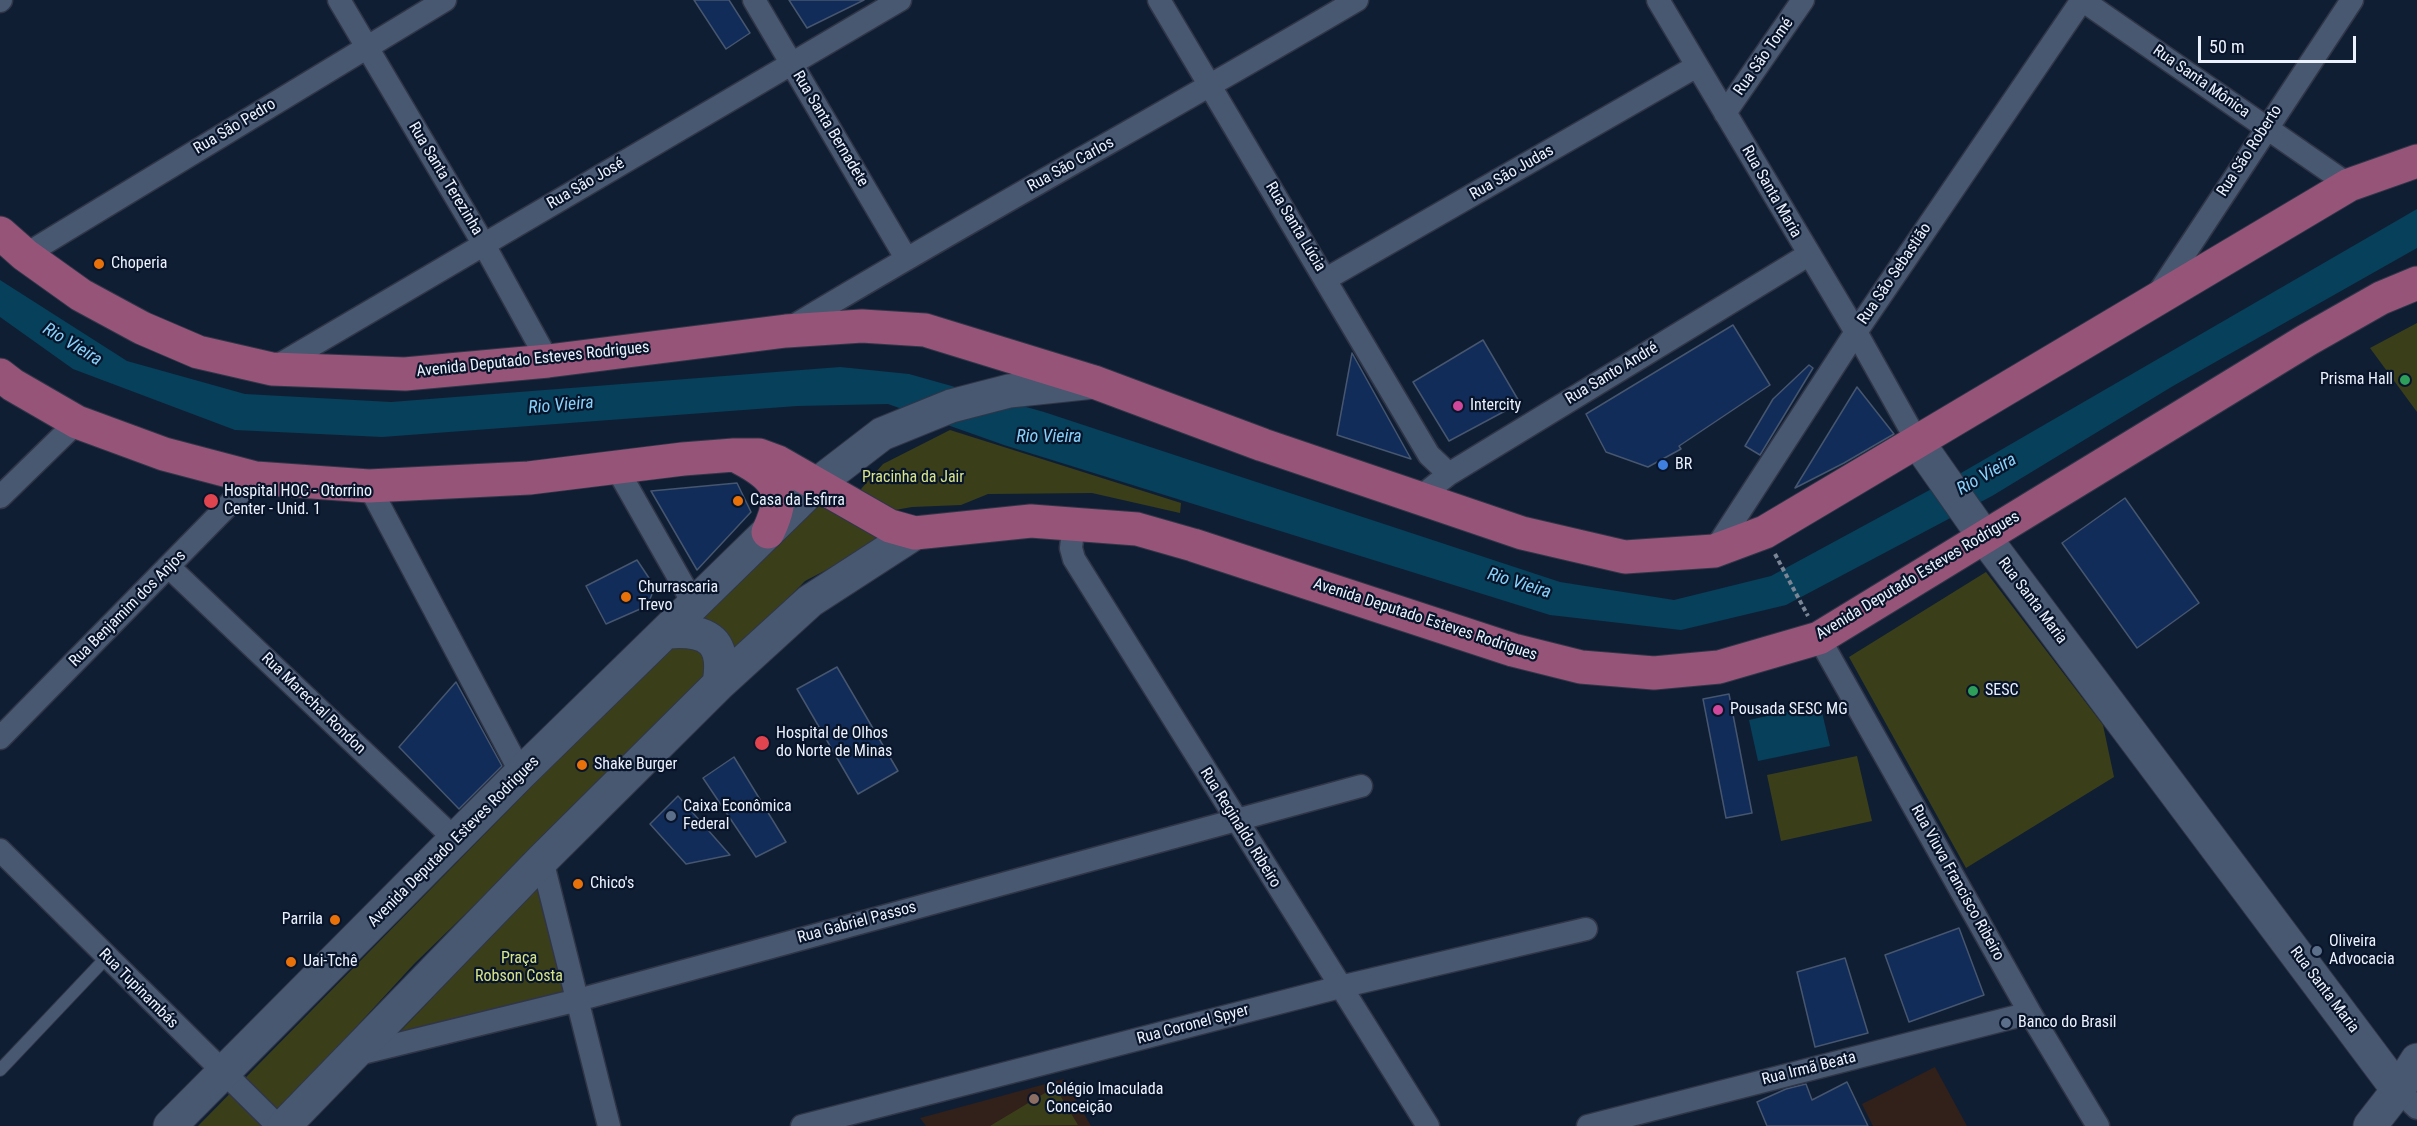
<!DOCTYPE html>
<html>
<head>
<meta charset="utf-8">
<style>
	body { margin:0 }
	#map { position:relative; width:2417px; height:1126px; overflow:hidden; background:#101e33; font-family:"Roboto Condensed",sans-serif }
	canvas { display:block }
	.scale { position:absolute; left:2198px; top:36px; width:158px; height:27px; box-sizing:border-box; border:3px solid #ebf2fe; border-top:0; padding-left:8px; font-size:18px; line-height:21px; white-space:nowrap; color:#ebf2fe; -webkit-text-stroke:4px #081429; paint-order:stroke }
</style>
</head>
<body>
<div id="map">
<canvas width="2417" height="1126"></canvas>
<div class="scale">50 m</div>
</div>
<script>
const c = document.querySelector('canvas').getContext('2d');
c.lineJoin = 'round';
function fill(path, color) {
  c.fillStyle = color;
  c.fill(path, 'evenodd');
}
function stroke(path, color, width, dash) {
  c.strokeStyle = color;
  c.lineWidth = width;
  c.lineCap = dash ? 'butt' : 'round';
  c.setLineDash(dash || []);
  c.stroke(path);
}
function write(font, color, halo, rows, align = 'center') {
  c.font = font + ' "Roboto Condensed",sans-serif';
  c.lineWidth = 4.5;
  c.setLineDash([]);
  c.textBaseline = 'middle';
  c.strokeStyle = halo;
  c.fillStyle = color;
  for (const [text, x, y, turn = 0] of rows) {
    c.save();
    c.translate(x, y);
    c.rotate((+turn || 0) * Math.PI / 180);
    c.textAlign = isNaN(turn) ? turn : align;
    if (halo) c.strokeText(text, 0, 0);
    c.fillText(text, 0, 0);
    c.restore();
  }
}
const education = new Path2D(`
	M1935,1067L1967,1126H1873L1862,1104Z
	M1064,1079L1091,1126H926L920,1118Z`);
const green = new Path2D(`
	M2417,323V412L2370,348Z
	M950,430L1181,503L1180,513L1092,493L988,494L961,505L912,507L884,512L868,502L861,489L883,464Z
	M821,499L895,534L805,581L736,651L414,964L265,1126H198L650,666Z
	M1986,572L2103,725L2114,777L1966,868L1849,657Z
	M1857,756L1872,821L1781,841L1767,775Z
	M540,885L569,1000L394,1038Z
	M1055,1087L1078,1125L990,1126Z`);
const water = new Path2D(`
	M2417,209V248L2173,386L1992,496L1786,605L1681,630L1550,615L1004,445L888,404L797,406L382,437L235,430L73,369L0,317V280L127,361L245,394L391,402L840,367L909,374L1044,412L1560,582L1674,600L1771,576L1961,473Z
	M1820,704L1830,746L1758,761L1749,720Z`);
const building = new Path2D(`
	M694,0H729L750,33L726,49Z
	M789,0H864L807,28Z
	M1733,325L1770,385L1679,446L1681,449L1648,467L1606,452L1586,414Z
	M1483,340L1520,403L1449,441L1413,382Z
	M1352,353L1411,459L1337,435Z
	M1809,365L1813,368L1760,455L1745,446L1773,399Z
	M1857,387L1894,434L1844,463L1795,488Z
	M737,483L751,512L697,570L651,491Z
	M2125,498L2199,603L2137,648L2062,543Z
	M637,560L655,587L647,606L606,624L586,586Z
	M837,667L898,771L858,794L797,689Z
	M456,682L502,766L459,809L399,747Z
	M1729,694L1752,813L1726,818L1703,699Z
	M734,757L786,842L756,857L703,778Z
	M678,796L730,855L686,864L650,824Z
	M1959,928L1984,995L1909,1022L1885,955Z
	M1845,958L1868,1033L1815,1047L1797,972Z
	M1847,1082L1868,1126H1767L1757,1102L1786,1089L1806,1084L1812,1100Z`);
const path = new Path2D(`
	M1775,554L1808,616`);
const lane = new Path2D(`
	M0,1070L107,957`);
const street = new Path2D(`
	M339,0L483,243L548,361
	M754,0L906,258
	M1159,0L1429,455L1449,474
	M1658,0L1856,332L1917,441
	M2082,0L2349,185
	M0,1L1,0
	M1725,113L1803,0
	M25,255L445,0
	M1326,279L1697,66
	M2156,297L2352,0
	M790,328C977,215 1169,111 1357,0
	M272,369L900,0
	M616,467L695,606
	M369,486L521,773
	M0,497L77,422
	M1419,498L1449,474L1808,255
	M1074,523L1071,548L1074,559L1428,1126
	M1714,551L1856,332L2082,0
	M169,567L456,840
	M1819,638L2030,1013L2098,1126
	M0,738L255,478
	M0,850L278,1126
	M542,860L609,1126
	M354,1055L578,1000L1361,786
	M2398,1090L2417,1108
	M802,1126L1340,987L1586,929
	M1588,1126L2030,1013`);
const secondary = new Path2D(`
	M1917,441L1985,538L2398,1090
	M668,632C710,629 726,642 719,684
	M170,1126L521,773L817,484L882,434L951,406L1009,391L1094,382
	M284,1126L542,860L719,684L810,601L915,533
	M2370,1126L2398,1090L2417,1060`);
const primary = new Path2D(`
	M0,233L25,255L81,295L142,328L198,352L272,369L405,374L548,361L786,331L862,326L925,330L1094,382L1263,445L1522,533L1625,557L1714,551L1765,532L2349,185L2417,161
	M0,375L13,385L77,422L164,454L255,478L369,486L529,478L683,459L734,455H759L778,462L890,526L915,533L1031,521L1137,529L1193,545L1513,650L1581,667L1654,673L1719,667L1819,638L2307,340L2381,298L2417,283
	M740,458C778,478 787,492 768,532`);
const markers = [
	[99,264,6,"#e8710a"],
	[2405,380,6,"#2e9e5b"],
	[1458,406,6,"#d1479c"],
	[1663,465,6,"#3f7fe0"],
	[211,501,8,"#e0444e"],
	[738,501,6,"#e8710a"],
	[626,597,6,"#e8710a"],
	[1973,691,6,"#2e9e5b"],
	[1718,710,6,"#d1479c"],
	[762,743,8,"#e0444e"],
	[582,765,6,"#e8710a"],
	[671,816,6,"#5c6f8a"],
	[578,884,6,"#e8710a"],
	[335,920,6,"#e8710a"],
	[2317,951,6,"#5c6f8a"],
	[291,962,6,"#e8710a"],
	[2006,1023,6,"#5c6f8a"],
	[1034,1099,6,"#8d6e63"]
];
const streetNames = [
	["Rua São Tomé",1764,57,-55],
	["Rua Santa Mônica",2201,82,35],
	["Rua São Pedro",235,127,-31],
	["Rua Santa Bernadete",830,129,59],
	["Rua São Roberto",2250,151,-57],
	["Rua São Carlos",1071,165,-29],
	["Rua São Judas",1512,173,-30],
	["Rua Santa Terezinha",445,179,59],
	["Rua São José",586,184,-30],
	["Rua Santa Maria",1771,192,60],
	["Rua Santa Lúcia",1295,227,59],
	["Rua São Sebastião",1895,274,-56],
	["Avenida Deputado Esteves Rodrigues",533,360,-6],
	["Rua Santo André",1612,374,-31],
	["Avenida Deputado Esteves Rodrigues",1918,576,-31],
	["Rua Santa Maria",2032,601,53],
	["Rua Benjamim dos Anjos",128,609,-45],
	["Avenida Deputado Esteves Rodrigues",1425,620,18],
	["Rua Marechal Rondon",313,704,44],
	["Rua Reginaldo Ribeiro",1240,828,58],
	["Avenida Deputado Esteves Rodrigues",454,842,-45],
	["Rua Viuva Francisco Ribeiro",1957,883,61],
	["Rua Gabriel Passos",857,923,-15],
	["Rua Tupinambás",138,989,45],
	["Rua Santa Maria",2324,990,53],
	["Rua Coronel Spyer",1193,1025,-15],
	["Rua Irmã Beata",1809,1069,-14]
];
const poiNames = [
	["Choperia",111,264],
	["Prisma Hall",2393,380,"right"],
	["Intercity",1470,406],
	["BR",1675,465],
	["Hospital HOC - Otorrino",224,492],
	["Center - Unid. 1",224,510],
	["Casa da Esfirra",750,501],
	["Churrascaria",638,588],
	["Trevo",638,606],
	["SESC",1985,691],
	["Pousada SESC MG",1730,710],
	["Hospital de Olhos",776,734],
	["do Norte de Minas",776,752],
	["Shake Burger",594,765],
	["Caixa Econômica",683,807],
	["Federal",683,825],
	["Chico's",590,884],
	["Parrila",323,920,"right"],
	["Oliveira",2329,942],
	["Advocacia",2329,960],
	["Uai-Tchê",303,962],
	["Banco do Brasil",2018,1023],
	["Colégio Imaculada",1046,1090],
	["Conceição",1046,1108]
];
const parkNames = [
	["Pracinha da Jair",913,478],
	["Praça",519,959],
	["Robson Costa",519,977]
];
const waterNames = [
	["Rio Vieira",72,345,31],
	["Rio Vieira",561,406,-5],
	["Rio Vieira",1049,437],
	["Rio Vieira",1987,475,-30],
	["Rio Vieira",1519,584,17]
];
fill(education, '#32201a');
fill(green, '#3a3f1a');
fill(water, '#07405a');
fill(building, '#112c59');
stroke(building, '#46566f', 1.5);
stroke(lane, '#303648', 14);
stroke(street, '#303648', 25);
stroke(secondary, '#303648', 35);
stroke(primary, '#303648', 35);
stroke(path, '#7a8595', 4, [4.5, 3]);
stroke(lane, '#485871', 12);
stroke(street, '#485871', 22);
stroke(secondary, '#485871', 33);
stroke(primary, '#975479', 33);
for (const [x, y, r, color] of markers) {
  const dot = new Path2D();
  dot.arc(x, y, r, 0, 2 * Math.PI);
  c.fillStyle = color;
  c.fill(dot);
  stroke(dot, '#081429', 2);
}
write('16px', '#ebf2fe', '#081429', streetNames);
write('16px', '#ebf2fe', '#081429', poiNames, 'left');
write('16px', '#d7e488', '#081429', parkNames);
write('italic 18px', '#87d1fa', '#081429', waterNames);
</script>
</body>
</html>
